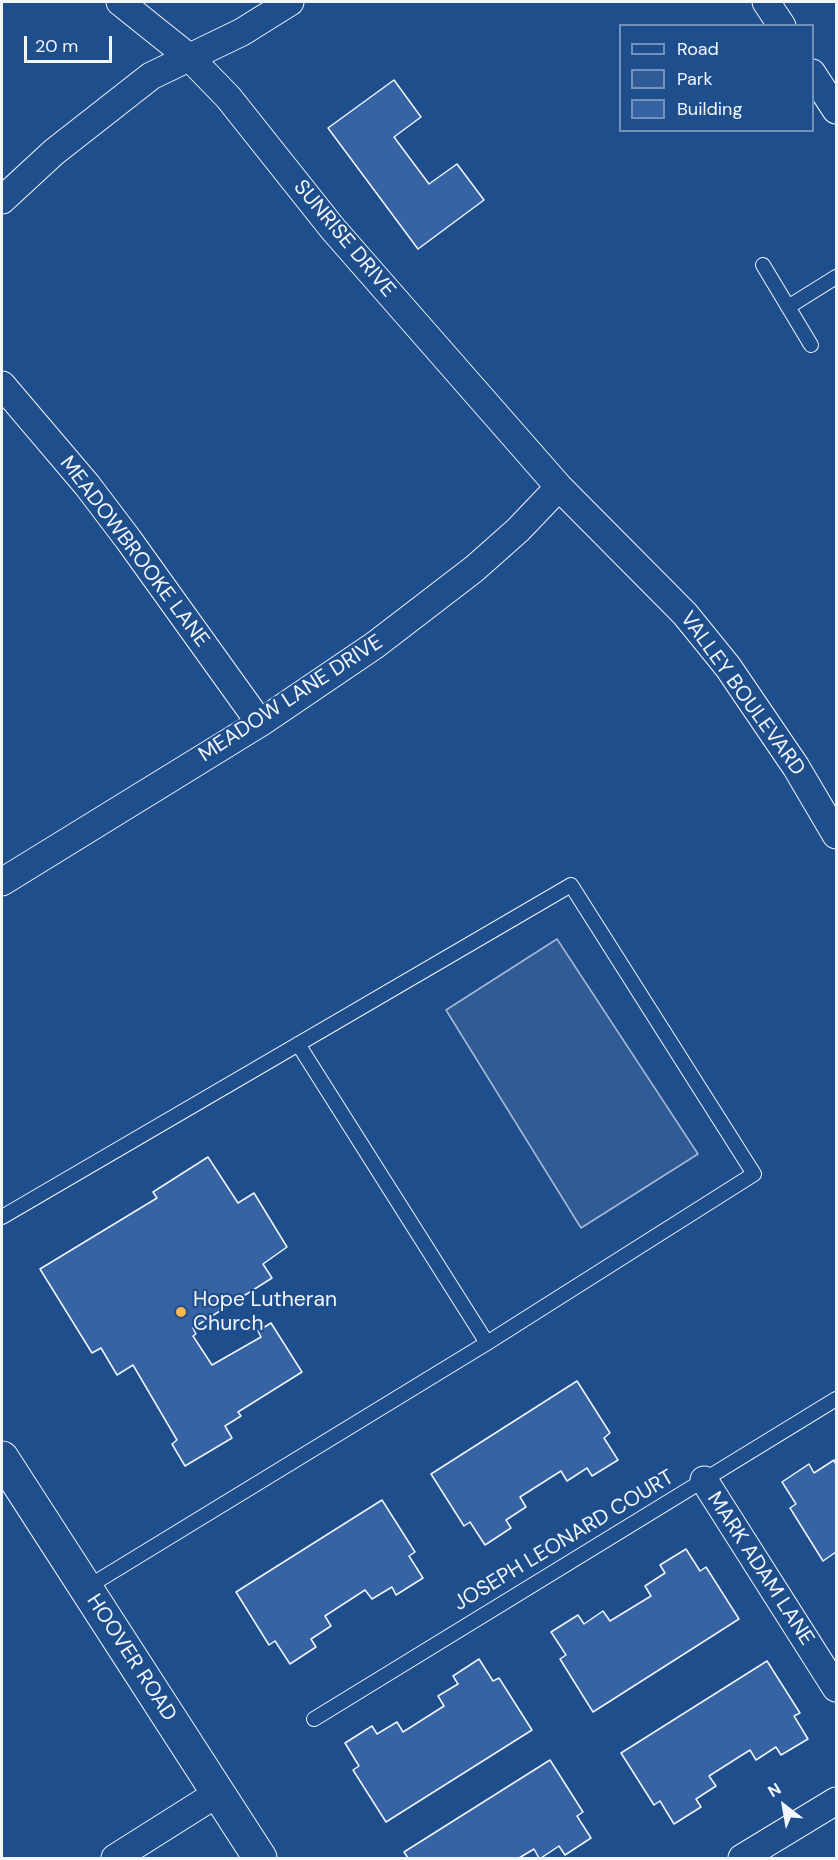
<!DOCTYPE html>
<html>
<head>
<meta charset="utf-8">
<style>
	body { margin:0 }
	#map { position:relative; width:838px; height:1860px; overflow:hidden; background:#1f4e8c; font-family:"DM Sans",sans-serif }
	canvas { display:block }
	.frame { position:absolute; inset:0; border:3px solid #f2f6ff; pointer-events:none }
	.legend { position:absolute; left:619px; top:24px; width:195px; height:108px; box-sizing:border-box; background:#1f4e8c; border:2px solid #7391ba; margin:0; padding:8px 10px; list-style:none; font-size:18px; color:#f2f6ff }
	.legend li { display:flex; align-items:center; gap:12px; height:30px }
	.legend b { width:30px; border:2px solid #7391ba }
	.north { position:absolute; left:754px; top:1776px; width:60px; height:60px; -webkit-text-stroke:4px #1f4e8c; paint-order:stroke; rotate:329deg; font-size:16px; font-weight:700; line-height:24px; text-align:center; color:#f2f6ff }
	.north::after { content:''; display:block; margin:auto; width:21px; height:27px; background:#f2f6ff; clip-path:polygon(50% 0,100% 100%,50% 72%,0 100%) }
	.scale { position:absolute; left:24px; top:36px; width:88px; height:27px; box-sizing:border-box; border:3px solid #f2f6ff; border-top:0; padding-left:8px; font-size:18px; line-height:21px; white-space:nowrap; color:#f2f6ff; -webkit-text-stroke:4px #1f4e8c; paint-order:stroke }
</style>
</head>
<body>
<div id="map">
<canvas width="838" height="1860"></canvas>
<div class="frame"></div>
<ul class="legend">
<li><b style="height:8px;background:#1f4e8c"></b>Road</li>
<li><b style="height:16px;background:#305b95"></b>Park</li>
<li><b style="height:16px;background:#3563a3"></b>Building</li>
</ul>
<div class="north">N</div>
<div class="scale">20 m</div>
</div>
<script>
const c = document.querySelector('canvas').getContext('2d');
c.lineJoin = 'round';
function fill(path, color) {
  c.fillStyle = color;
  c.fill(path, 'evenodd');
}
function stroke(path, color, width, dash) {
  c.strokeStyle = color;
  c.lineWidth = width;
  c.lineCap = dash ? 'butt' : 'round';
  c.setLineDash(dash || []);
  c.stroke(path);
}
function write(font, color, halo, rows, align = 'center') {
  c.font = font + ' "DM Sans",sans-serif';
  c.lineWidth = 4.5;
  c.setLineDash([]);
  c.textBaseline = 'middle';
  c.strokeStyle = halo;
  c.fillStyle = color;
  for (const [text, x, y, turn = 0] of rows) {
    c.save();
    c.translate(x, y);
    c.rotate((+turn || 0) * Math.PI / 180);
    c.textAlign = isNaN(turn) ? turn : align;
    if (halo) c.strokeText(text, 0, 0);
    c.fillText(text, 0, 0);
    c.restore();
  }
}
const green = new Path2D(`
	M557,939L698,1154L581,1228L446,1010Z`);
const building = new Path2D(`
	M394,80L421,117L394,137L429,184L457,164L484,200L418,249L328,128Z
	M208,1157L238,1203L254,1193L287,1247L263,1264L272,1278L193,1328L196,1334L193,1336L212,1365L261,1337L258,1331L271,1323L302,1372L238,1412L241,1416L225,1426L232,1438L185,1466L172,1444L177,1440L133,1365L117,1375L101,1348L92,1353L40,1269L157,1198L153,1192Z
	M577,1381L610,1433L604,1438L618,1460L592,1476L587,1468L567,1481L561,1471L520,1497L526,1507L506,1520L511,1528L485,1545L470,1522L464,1526L431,1474Z
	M834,1460L836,1465V1552L823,1561L790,1508L796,1504L782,1482L809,1464L814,1473Z
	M382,1500L415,1552L409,1556L423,1578L396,1595L392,1587L372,1599L365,1590L325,1616L331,1626L311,1639L316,1647L290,1664L275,1641L269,1645L236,1592Z
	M686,1549L700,1571L706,1567L739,1619L593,1712L560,1659L566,1655L551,1632L578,1615L584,1624L603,1611L610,1621L651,1596L645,1586L665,1573L660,1565Z
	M479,1659L493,1681L499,1678L532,1730L386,1822L353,1770L359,1766L345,1743L372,1726L377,1734L397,1722L403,1732L444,1706L438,1696L458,1684L453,1676Z
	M767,1661L800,1713L794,1716L808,1739L781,1755L776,1747L756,1760L750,1750L709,1776L716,1786L696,1799L701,1807L674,1824L660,1801L654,1805L621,1753Z
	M550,1760L583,1812L577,1816L591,1838L565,1855L559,1846L541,1858H539L534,1849L519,1858H408L404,1852Z`);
const service = new Path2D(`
	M763,265L811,345
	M788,307L836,277
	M298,1044L487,1343
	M2,1217L571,885L754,1174L487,1343L86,1588
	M314,1719L836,1399`);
const minor = new Path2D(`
	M120,2L190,58L228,97L333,229L559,487L685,614L728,667L796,767L836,835
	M766,2L782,26
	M812,73L836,110
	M2,200L54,152L151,76L242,32L290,2
	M2,385L87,485L128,539L260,723
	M2,882L260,723L375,645L474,569L518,530L559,487
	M704,1480L836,1688
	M115,1858L218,1793
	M742,1858L836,1801`);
const secondary = new Path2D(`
	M2,1458L260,1858`);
const markers = [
	[181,1312,6,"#ffb74d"]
];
const streetNames = [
	["SUNRISE DRIVE",344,239,50],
	["MEADOWBROOKE LANE",134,552,53],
	["VALLEY BOULEVARD",742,694,54],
	["MEADOW LANE DRIVE",291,699,-33],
	["JOSEPH LEONARD COURT",564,1541,-31],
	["MARK ADAM LANE",760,1569,57],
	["HOOVER ROAD",131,1658,57]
];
const poiNames = [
	["Hope Lutheran",193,1300],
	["Church",193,1324]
];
fill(green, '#305b95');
stroke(green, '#a8bbd7', 1.5);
fill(building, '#3563a3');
stroke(building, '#f2f6ff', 1.5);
stroke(service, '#f2f6ff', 16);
stroke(minor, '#f2f6ff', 29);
stroke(secondary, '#f2f6ff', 35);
stroke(service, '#1f4e8c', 14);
stroke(minor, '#1f4e8c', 27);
stroke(secondary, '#1f4e8c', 33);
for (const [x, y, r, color] of markers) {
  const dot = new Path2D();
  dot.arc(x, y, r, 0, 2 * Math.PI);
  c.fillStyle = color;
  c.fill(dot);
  stroke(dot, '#1f4e8c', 2);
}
write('21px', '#f2f6ff', '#1f4e8c', streetNames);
write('21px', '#f2f6ff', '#1f4e8c', poiNames, 'left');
</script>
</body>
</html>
